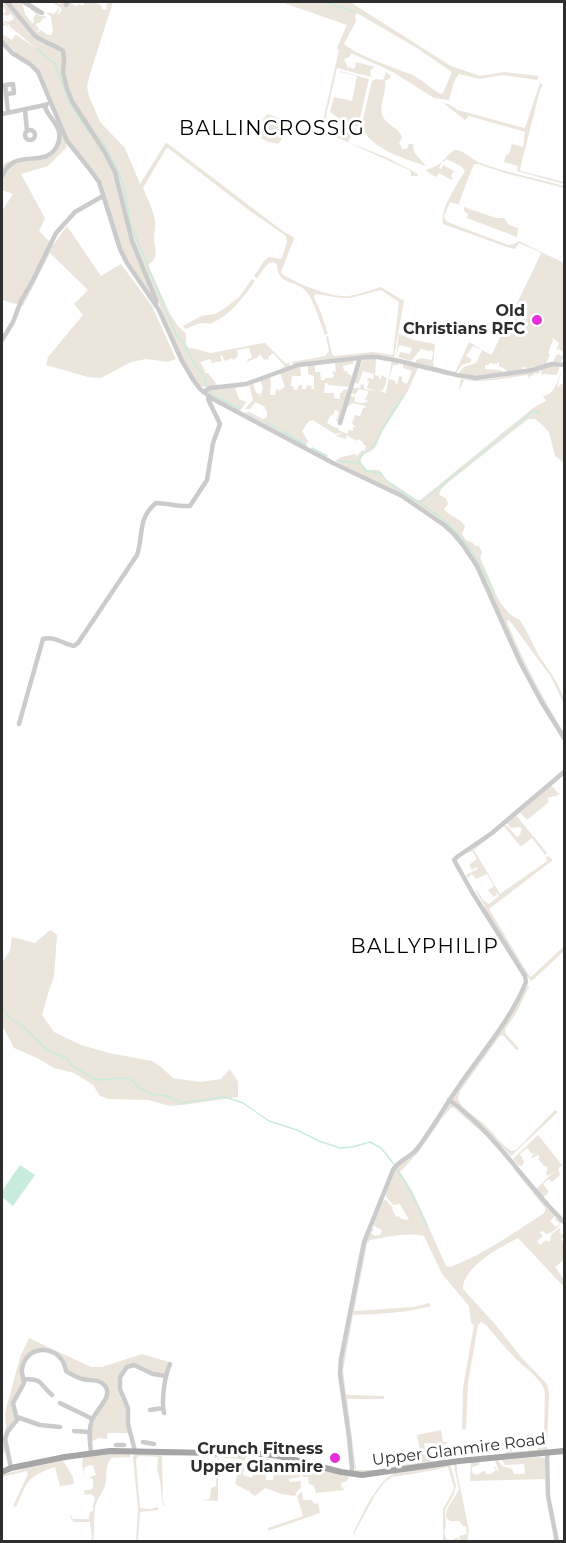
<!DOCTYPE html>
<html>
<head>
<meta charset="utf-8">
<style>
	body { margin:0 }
	#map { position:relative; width:566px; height:1543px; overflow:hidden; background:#fff; font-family:Montserrat,sans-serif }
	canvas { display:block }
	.frame { position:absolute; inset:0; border:3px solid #2e2e2e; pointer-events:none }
</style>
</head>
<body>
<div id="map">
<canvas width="566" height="1543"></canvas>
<div class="frame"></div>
</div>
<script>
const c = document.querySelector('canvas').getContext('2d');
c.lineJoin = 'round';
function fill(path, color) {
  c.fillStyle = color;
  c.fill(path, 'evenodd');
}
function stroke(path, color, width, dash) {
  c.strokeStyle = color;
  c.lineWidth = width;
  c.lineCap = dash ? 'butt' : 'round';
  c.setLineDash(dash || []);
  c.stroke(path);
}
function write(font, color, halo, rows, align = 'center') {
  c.font = font + ' Montserrat,sans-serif';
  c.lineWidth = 6;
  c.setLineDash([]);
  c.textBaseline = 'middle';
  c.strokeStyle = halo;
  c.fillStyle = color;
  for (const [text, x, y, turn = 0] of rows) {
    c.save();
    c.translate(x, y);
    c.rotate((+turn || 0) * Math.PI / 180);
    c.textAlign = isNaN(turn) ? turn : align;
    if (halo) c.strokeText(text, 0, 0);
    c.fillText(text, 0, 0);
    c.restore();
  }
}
const green = new Path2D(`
	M2,2H4L29,33L43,44L57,49L62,54L65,88L114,173L130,241L154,300L125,257L99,182L70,144L41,76L2,40V34L12,40L16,34L5,25L4,26H2V21L18,36L37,49L9,26L10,24L8,25L2,20L8,22L14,19L11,14L6,16L5,14L2,16V14L6,12L3,6L4,3H2Z
	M9,2H22L25,14L32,23L34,22L33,18L36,14L31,10V8L38,13L40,16H46L45,18L42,19L40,23H37L36,25L39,29L37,32H38L41,30L48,35H51L53,31L51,17L46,12L54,14L59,8L60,9L57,13L59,14L62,9L52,2L60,4L64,2H71L70,3L76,6L78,4L83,6L85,2H96V3L102,6L101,8L104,10L107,9L106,5L109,2H113L90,74L87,87L89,96L100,122L125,148L140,184L165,144L167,143L284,232L293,237L294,239L281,272L283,275C299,284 331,298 349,296C360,294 371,290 381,287L402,300H404L394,357L376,355L293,365L292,362L325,356L329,351L326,337L328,336L332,354L335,356L372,352L393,355L399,302L381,290L350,298H342L315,294L314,297L321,313L328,334L325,335C321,324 313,299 306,291C295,279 277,286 277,264L273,262L269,263L266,266L257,278L254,276L264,261L269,257L279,259L282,258L287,242L286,236L250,211L168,148L166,149L143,188C147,198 153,209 155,220C156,226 154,233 154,239C155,252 160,256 148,265L170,314L178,326L186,334V344L189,348C197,348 203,352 211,353L263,343H265L285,363L287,364L290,362L289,367L281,368L285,366L273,353L268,357L269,359L267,360L266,359L264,360L260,354L258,356V357L247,362L248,359L252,358L249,348L237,350L238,356L233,360L232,358L225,361L222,355L220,356L222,361L212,363L210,359L200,362L206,373H208L218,386L200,387L185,364L138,255L119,180L74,100L65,77V53L35,34Z
	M281,2H350L451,66L480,76L504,72L539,76L537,80L503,75L480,79L459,74C453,80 452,91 449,100L434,98L391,71L351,53L350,57L344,59L348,68L351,67L352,69L355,68L356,62L375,67L370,70L371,77L337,68L326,116V128L345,134L347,132L344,130L345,126L357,129L355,134H352L348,142L388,158L418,174L417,176H411V172L409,170L321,130L339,50L337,48L347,25ZM357,13L415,47L452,72L443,93L440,94L415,76L373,60L354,51L344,44L356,21L355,16Z
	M340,71L369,79L358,127L345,123L330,112L334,97L352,101L357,76L340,72Z
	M386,72L391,76L389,79L385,81C387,95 376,107 385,120C390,127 399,128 402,137L399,144L401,146L402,149H407L409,144H413L414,152L426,166C403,158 373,150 361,127L372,81L376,79L383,80Z
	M540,83L543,85L540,90L520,169L521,171L564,182V184L517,171L518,166L504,162L506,155L509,154L512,144L523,147L525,132L469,116L465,120L443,103L448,104L458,110L524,128L526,125Z
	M267,114L276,117L291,126L279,143C271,145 259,138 254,132Z
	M62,134L67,147L48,166L21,174L45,218L39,231L53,245L67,226L101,276L121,264L152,306L176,359L168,362L146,359L131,362L101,378L88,377L46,365L48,357L83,315L74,304L88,290L50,253L23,306L2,300V211L13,194L2,190V167L6,162C31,161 54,163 62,134Z
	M454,150C463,149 470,158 478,162C506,173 536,178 564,186V188L505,173L478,164H474L467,181L459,203L460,205L450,202L444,216L446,221L450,223L508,245L514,244L519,241L564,263V355L561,362H553L556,355L557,356L558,354L562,356L564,354L559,349L556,350L559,343L553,338L552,339L553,340L548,353L550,354L546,364C534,368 534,369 523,367L520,370L508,372L505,369L499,366V363L497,362V364L489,363V365H485V369L500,370L504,372L478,377L460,374L459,372L464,367L476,363L482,350L473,346L466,356L471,359V362L462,365L456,373L416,363V360L422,358L432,360L433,351L429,350V351L422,349V348L411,361L398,357L400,352L410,354L412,348L399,345L396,357L399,334L414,340L435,344L433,366L455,373L469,342L489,354H492L541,254L540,252L519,243L515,249L510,248L443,224C440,208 457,185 465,171L461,166L446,159L444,162L442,161L439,168L441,169L443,165L452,170L456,173L453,172L451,176L453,178L451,180L439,173L436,177L426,171L427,169C439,168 445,157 454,150Z
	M464,207L496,218H504L509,225L518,228L517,237L467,218L468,214L464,211Z
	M252,279L255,281C242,299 231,315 210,324C202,321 194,325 186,329L184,328L183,326L201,316L215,314L225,308L239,297Z
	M363,359H376L375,375L379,376V379H381V375L387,378L385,386L382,391L379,390V391L386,393L392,360L399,362L398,365H393L389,379L396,381L395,383L397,384L399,376L402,377V382L407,384L412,371L403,368V365L405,363C426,369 458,381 479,380C506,379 532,366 559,365V369L557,375L544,374L542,376L541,370L539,371L540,373L536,374L534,372V375L530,376V379L527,375C505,378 485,383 464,380L460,389L459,388L461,379L419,368L417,370L409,389L382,432L376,446L373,450L364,454L361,459V463L367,470H379L387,481L395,485L417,500H420L424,497L533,408L546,401L543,396C556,394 557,380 562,370L557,386L559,387L560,384L564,385V462H563L555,456L549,432L539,422L535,419H528L450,481L442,488L439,494L441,496C445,497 447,499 448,504L444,509C450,517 459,517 465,526L462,534L466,540L473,543L475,546H479L482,552L480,558C491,578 497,611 520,620C527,631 532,643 538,654C546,667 564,688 564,704L551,677L510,621L508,620L507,622C523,661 542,697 564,733V735L548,710L521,661L503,621L460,539L413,501L337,462L336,460L342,457L355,454L357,456L362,450L365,451V449L366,446L363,444V442L358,439L357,441L346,435V439L335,436L340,434L341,433L335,434L316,422L314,420L309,421L302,431L308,441L305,446L244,413L249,412L263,419L267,417V411L265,409V407L255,402L250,409H245L253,400L249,385L235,388L239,399L246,402L240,411L213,397L208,393V390L253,383L256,393L260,394V397L263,388L260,380L270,376L271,383L270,395H275L276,389L280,390L285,387L280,373L300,366L301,376H292L291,386H294L293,389L297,390L299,385H302V389H306L307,385L312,386L311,389H314V376L308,374V364L315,365V372H320L321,380H325V378H332L334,376L332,371L336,372L335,363L353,360L354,363L343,366L344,371H347V373L352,376L350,380H352L357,360L350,387L328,385L327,383H325L324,393H334V398L340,399V393H342L343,390L347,389L348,392L339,421H336L339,412L335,410L333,415L330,416L327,423L336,428L339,427L338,430L347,434L349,430L353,431V427L356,428L352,423L355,415L360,416L363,408H365L366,406L352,403L350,405L346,406L350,396L355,397V402L363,403L369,401L365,400L369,391L359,389L355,395L351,392L352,388H360L361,384L364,385V389L377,391L367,388L369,381L367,380L368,378L373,379L374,374L363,371L359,382L357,384L354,382Z
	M551,785L558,793H560L555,797L554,796L547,798L549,802L527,820L519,812Z
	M516,815L547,853L545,855L532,838L522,846H520L504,826L474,850L500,894L547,861L546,858L548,856L553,860L489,909L530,977L532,976L564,946V951L534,979L531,981L528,977L484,908L485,907L476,891L477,890L483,900L489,904L499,896L497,892L496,893L497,895L494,897L488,890L494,886L487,874L476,879L472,874L468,878L466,875L478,869L476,867L472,870L469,865L477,859L472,851L468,853V852L504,825H506L517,837L521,834L520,832L522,830L520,827L511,828L506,822Z
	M50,930L57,935L54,977L50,987L42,1015L54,1032L81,1045L109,1053L152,1061L161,1067L173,1078L200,1082L221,1079L230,1069L238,1082V1097L182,1105L170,1106L148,1100L109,1099L100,1096L93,1085L74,1073L54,1068L37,1058L14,1048L2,1025V962L10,951L12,937L35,943Z
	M528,985L529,987L515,1015L505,1029V1033L518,1047L519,1049L516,1050L503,1035L500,1036L460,1091L458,1099C462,1110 477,1117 486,1126C494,1134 501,1144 511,1151L516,1150L555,1110L558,1112L511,1156L482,1126L453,1101V1098Z
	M449,1103L476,1124L513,1164L512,1165L485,1135L454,1108H451L443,1117L417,1154L400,1172L413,1192L446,1266L450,1267C483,1255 513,1233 543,1214L545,1211V1208L513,1168L515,1166L555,1216L550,1221L556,1227L560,1224L555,1219L556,1218L562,1221C559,1227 552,1234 546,1234L543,1231L540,1232L543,1236L537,1241L540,1245L546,1240L548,1242L550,1241L551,1235L559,1228L561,1230L559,1232L564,1236L561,1239L563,1242H564V1260L555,1267L563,1278L564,1277V1287L518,1238C501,1246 462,1268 463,1289L495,1324L521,1357L547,1384L549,1393L547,1448L549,1450L564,1448V1450L506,1454L505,1440L513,1443L512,1452L537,1450C547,1437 544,1408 545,1392C542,1379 525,1368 516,1359C505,1348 496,1336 486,1325L481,1322L478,1325L468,1383L466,1429L462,1430L463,1388L474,1325L471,1323L469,1306L442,1274L424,1236C408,1232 386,1237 370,1240L367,1244L354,1311L414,1307L429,1303L431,1306C405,1313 380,1314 353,1315L343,1370L346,1394L348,1395L384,1396V1399H347L356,1470H385L389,1467L422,1462L417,1435L441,1430L443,1442H448L444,1445L445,1451L449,1453H454L457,1457L456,1459L439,1462L435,1454L437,1450L435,1443H424L426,1454H433V1463C413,1467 371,1476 355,1471L341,1371L364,1248L368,1235L370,1234H368L371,1228L374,1229L371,1233L375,1236L380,1235L382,1230L372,1225L383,1201L386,1200L393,1208L392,1209L396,1217L399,1216L401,1219L409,1220L400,1204L393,1205L387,1198L385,1194L396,1167L399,1164L413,1157Z
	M538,1135L562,1165L558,1169L560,1175L552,1182L549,1179L543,1184L549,1192L545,1196L543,1197L536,1189L556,1170L548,1176L546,1173L548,1167L544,1166L538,1159L540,1157L538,1155L532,1158L531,1157L535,1153L532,1154L527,1148L520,1154L524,1162L522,1166L518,1165L513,1159Z
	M29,1338L91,1367H102L142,1354L169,1362L164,1374L149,1371L132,1364L118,1378L119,1390L127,1407L128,1433H108L107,1439L97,1438L96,1440L91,1441C91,1421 97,1413 108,1397L104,1384L81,1379L66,1371L64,1363L52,1351L33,1352L23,1366L24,1379L13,1402L16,1417L5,1434L6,1453L2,1452V1441L6,1427L5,1413L20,1357Z
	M113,1453L130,1454V1457L111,1458C105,1466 107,1472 106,1481C105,1491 96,1498 95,1508C93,1519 95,1531 93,1541H90L92,1538L90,1522H74L71,1519L70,1514L73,1519H89L90,1512L93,1511V1505L95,1499L94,1496L90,1494L85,1495L84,1490H90L93,1488V1479L90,1478V1477L96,1475L93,1466L90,1465L84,1468L85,1476L82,1465L83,1456Z
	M134,1454L182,1456H162L163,1499L164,1505L163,1506L160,1480L157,1469L158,1457L140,1456L137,1457L136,1461L140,1508L150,1509L158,1507V1510L140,1512L138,1541H136L138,1510L133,1457Z
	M212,1455L246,1456L243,1467L249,1469L244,1468L243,1475L252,1478L255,1467L265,1470L266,1456L267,1459H270L267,1466L266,1480H273L275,1465L273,1460L275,1461L277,1459L300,1464V1477L289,1479V1482L301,1481V1488L298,1490L295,1496L281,1494L265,1488L255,1496L250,1493L249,1490L248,1491L235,1484L241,1459L218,1457V1501L201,1500L210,1499L211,1488L216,1486L217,1458L212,1457Z
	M538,1457L545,1458L546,1494L545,1479L470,1481L471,1461H480L479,1465L472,1467V1472L474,1474L478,1475L483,1471H485L486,1474H491L496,1470L494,1468L495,1466L497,1471H499L495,1461L498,1460L502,1466L512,1469L514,1474H523L525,1473L524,1464L505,1465L502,1460Z
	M62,1461L64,1462L73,1477L74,1484L60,1486L55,1467C26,1477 28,1481 16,1507L13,1506L28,1474L27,1471L2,1477V1475L27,1468Z
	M455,1463L457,1466V1472L469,1531L467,1541H460L459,1536L467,1534L466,1526H463L459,1521H450L446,1517C446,1505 455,1499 459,1489L454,1466Z
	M449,1464L451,1467L456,1486L454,1494L445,1510L446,1525L444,1532L446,1538L450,1541L458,1537L459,1541H443V1509L453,1491L454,1487L448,1467L413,1474L391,1477L384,1483L375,1495L354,1534L356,1541L353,1533C362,1516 377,1479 396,1473Z
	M303,1465L349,1477L347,1481L341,1483L342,1488L345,1490L316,1493L314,1486L309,1484L308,1477H303L301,1475Z
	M301,1492L302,1493L303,1500H312L314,1504L318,1503L320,1513L268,1531V1528L303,1516L297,1496Z`);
const water = new Path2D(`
	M20,1165L35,1175L13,1206L2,1197V1191Z`);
const stream = new Path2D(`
	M326,2L354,12
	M37,49L55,64L70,103L88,131L91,134
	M97,136L102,140L118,171L124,187L130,223L134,233L170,320L176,334L183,342L195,365L204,376L207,387
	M210,391L217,397L240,409
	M264,421L278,429
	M282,431L306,445
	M312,448L327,456
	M338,461C343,462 358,462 361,464C363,466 364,469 366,471L381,473C387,485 393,482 399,490C418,502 438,513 453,529C472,547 483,569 494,592
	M358,462L362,455L375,444L381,431L404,395
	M421,502L532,412L535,411L540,414
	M2,1008L10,1018L26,1029L46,1049L68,1059L71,1065L96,1080L123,1078L134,1081L138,1087L151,1094L167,1096L182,1103L225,1097L243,1103L269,1121L297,1130L319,1141L340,1148L352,1147L370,1142L381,1148L394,1164
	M396,1168L406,1183L427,1225`);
const minor = new Path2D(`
	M7,2L34,35C43,43 54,44 63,51L64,59L63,73L67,88L72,101L104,151L115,172L132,241L156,300V305
	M24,2L42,13
	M66,5L68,2
	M2,42L12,53L30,64L38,72L67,141L88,167L99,182L120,249L127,263L159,310L182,361L194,381L200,389L213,399L333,463L402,496L444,525L453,533L463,545L477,566L520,662L541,701L564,738
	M13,84L14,93L6,94L5,85Z
	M6,94L8,112
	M25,110L27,131
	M2,114L45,105
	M25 135a5 5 0 1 1 10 0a5 5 0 1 1-10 0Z
	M2,176C5,170 8,165 14,162C29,155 47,164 57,146C59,142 60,137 59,132C57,123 48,116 45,107L47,104
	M2,340L13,322L21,301L33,280L56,233L75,212L103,196
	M203,392L210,388L246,384L298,365L367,357H377L395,360L457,375L476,378L533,370L552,364L564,365
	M340,423L360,358
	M19,724L43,639C55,636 63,644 74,646L78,643L137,555C144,534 137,519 156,503C167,503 178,507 190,506L207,480L213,443L220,424L208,399L209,397
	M449,1100C496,1133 524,1183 564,1222
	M24,1379C44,1379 39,1384 52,1395
	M60,1403C71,1409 82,1413 92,1419
	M150,1410L163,1408
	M164,1413C161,1400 165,1375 170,1364
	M17,1417L40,1425L60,1427
	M74,1431L89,1432
	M143,1442L154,1444
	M116,1445H124
	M135,1451L128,1424V1408L120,1389V1377L127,1367L134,1365L153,1374L165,1376
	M547,1453L548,1496L557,1542
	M11,1468L5,1439L8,1431L17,1420L13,1403L24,1383C24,1378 21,1374 22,1369C26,1343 62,1344 66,1371C71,1374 77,1378 83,1379C89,1381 96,1379 102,1383C117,1394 96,1409 92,1420C88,1430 90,1442 91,1453
	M351,1474L352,1468L349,1437L340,1374L341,1359L364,1242L393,1170C399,1160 410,1158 417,1149C433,1128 446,1104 461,1083C484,1050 511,1019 526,982L525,976L472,892L454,860L457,857L492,833L564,772`);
const major = new Path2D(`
	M2,1472L11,1468L65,1457L110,1451L264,1454L279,1456L341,1472L362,1475L459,1461L564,1451`);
const markers = [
	[537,320,6,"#e530d9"],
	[335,1458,6,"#e530d9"]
];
const poiNames = [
	["Old",525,311],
	["Christians RFC",525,329],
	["Crunch Fitness",323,1449],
	["Upper Glanmire",323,1467]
];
const streetNames = [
	["Upper Glanmire Road",459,1450,-7]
];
const quarterNames = [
	["BALLINCROSSIG",272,129],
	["BALLYPHILIP",425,947]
];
fill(green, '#ece5dc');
fill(water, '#c8ecdb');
stroke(stream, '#c8ecdb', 1.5);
stroke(minor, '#cbcbcb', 4.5);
stroke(major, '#a6a6a6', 6);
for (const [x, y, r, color] of markers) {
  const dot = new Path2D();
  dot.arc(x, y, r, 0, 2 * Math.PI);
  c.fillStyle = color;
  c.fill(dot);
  stroke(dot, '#fff', 2);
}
write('bold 16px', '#2e2e2e', '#fff', poiNames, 'right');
write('16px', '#2e2e2e', '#fff', streetNames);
c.letterSpacing = '1.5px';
write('20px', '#000', '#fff', quarterNames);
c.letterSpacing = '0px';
</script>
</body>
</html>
